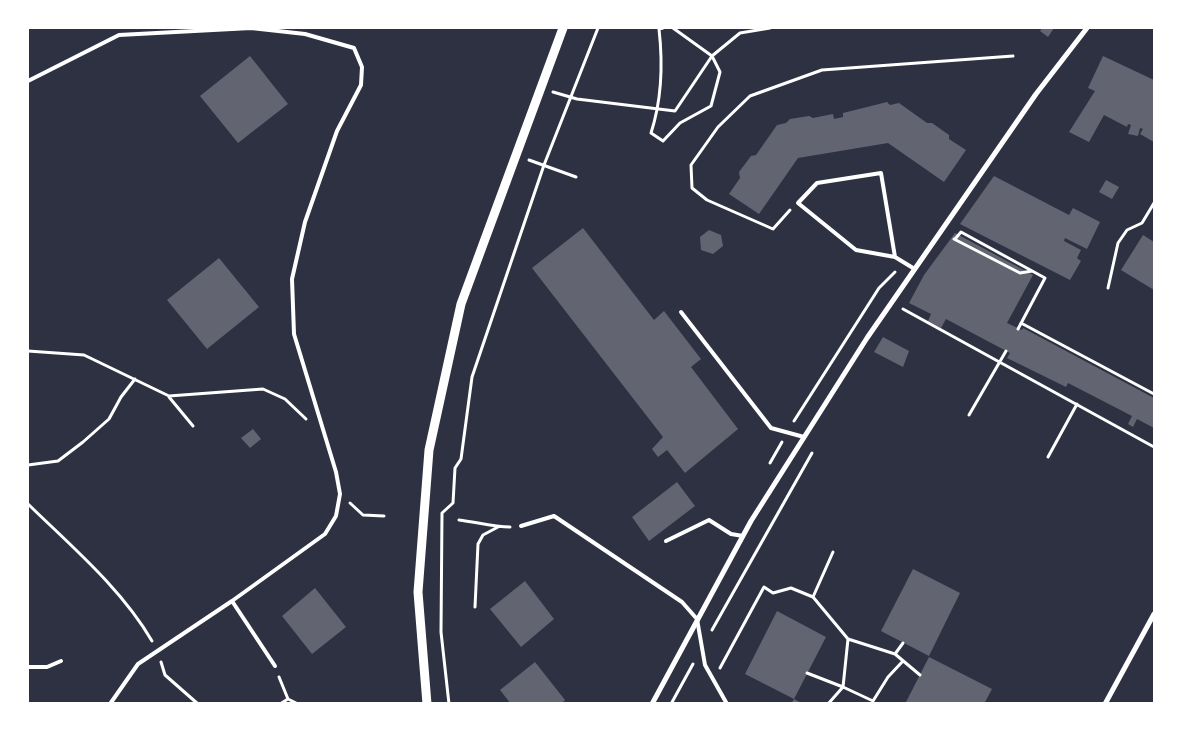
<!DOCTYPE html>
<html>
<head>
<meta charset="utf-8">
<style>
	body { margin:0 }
	#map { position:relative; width:1182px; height:731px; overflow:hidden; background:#2d3142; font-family:Ubuntu,sans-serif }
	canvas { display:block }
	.frame { position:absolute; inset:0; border:29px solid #fff; pointer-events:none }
</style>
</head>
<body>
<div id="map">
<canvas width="1182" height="731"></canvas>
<div class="frame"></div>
</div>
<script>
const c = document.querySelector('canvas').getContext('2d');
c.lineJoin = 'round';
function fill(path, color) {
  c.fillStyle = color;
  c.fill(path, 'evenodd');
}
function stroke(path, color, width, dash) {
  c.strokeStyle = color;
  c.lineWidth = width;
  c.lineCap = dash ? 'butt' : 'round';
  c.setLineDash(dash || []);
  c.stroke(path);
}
const building = new Path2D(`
	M1042,28H1054L1048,37L1040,31Z
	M250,56L288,104L238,143L200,96Z
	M1103,56L1154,80V142L1140,134L1143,129L1140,128L1138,136L1128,134L1131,125L1128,124L1127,127L1104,115L1089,142L1069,132L1095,91L1088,88Z
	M887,102L890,105L899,103L927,123H932L949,135V139L966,150L944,182L888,143L798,158L759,214L729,194L740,178L739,172L751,156L756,155L777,125L786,123L790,119L809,116L813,118L833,114L834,119L843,117V113Z
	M994,176L1069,215L1073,208L1100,222L1087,249L1065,238L1064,241L1081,250L1077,258L1081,261L1070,280L960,224Z
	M1106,180L1119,187L1112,199L1099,192Z
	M583,228L654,320L664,311L701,359L691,367L738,429L685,473L667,450L658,457L652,449L663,437L532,268Z
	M709,230L721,235L723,246L713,254L701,250L700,237Z
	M955,233L1033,275L1007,323L1022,330L1023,328L1154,398V428L1137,419L1133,427L1128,424L1132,416L1068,383L1066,387L1007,358L1010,353L946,319L941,328L928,321L931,314L909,303L924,275Z
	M1143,235L1154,242V290L1121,270Z
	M219,258L259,307L207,349L167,300Z
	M883,337L909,351L903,367L874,352Z
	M253,429L261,439L250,448L241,438Z
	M677,482L695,506L649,541L632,517Z
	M913,569L960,593L929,656L881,631Z
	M525,581L554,619L521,647L490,609Z
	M315,588L346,627L312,654L282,616Z
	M777,611L826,637L794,699L803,704H791L794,699L745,674Z
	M929,657L992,689L984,704H905Z
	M535,662L565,700L561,704H511L500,690Z`);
const path = new Path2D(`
	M663,28L659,29C663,64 662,99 651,133L663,141L680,123L711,106L720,72L712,56L673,28
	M553,92L577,99L675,111L712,56L740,33L770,28
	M529,160L576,177
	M790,210L773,229L707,200L692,188L691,165L718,127L750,96L822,70L1013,56
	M954,239L1020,273L1032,271
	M955,239L961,232L1045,278L1018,329
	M1108,288L1118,243L1127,230L1142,223L1154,203
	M903,309L1154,447
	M1021,323L1154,394
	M28,351L84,355L169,396L263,389L285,399L306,419
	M169,397L193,426
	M969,415L1006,351
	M794,421L879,288L895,272
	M1048,457L1077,404
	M770,463L782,442
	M28,465L58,461L83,442L109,419L121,397L135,379
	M350,503L363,515L384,516
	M28,504C71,546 121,588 152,641
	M459,520C476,522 493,527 510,527
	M833,552L813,597L848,639
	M475,607L478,544L483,535L498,527
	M712,630L812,453
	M895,654L903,643
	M903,661L888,677L873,701L843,687L848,639L895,654L920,675
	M161,662L165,675L198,704
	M720,668L764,587L773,593L791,588L813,597
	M807,673L843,687L828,704
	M279,677L288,699L298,704
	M280,704L288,699
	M449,704L441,632L442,513L453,503L455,468L461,459L472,377L544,165L598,28
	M671,704L693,664`);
const service = new Path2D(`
	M28,81L119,35L251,28L305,34L354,48L362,67L361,85L337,131L305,222L292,279L294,334L336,472L340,494L336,516L325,534L232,601L138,664L110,704
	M895,257L881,173L817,183L798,203L856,250L895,257L913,268
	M681,312L771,428L804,437
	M521,526L554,516L682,602L697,619L705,665L727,704
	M666,541L709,520L731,534L743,536
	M232,601L275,666
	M28,667H47L61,661`);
const minor = new Path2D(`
	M652,704L751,521L867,338L1036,94L1087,28
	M1105,704L1154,614`);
const tertiary = new Path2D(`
	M427,704L418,592L429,450L461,304L563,28`);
fill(building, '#626471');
stroke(path, '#fff', 3);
stroke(service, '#fff', 4);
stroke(minor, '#fff', 5);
stroke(tertiary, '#fff', 9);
</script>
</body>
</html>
